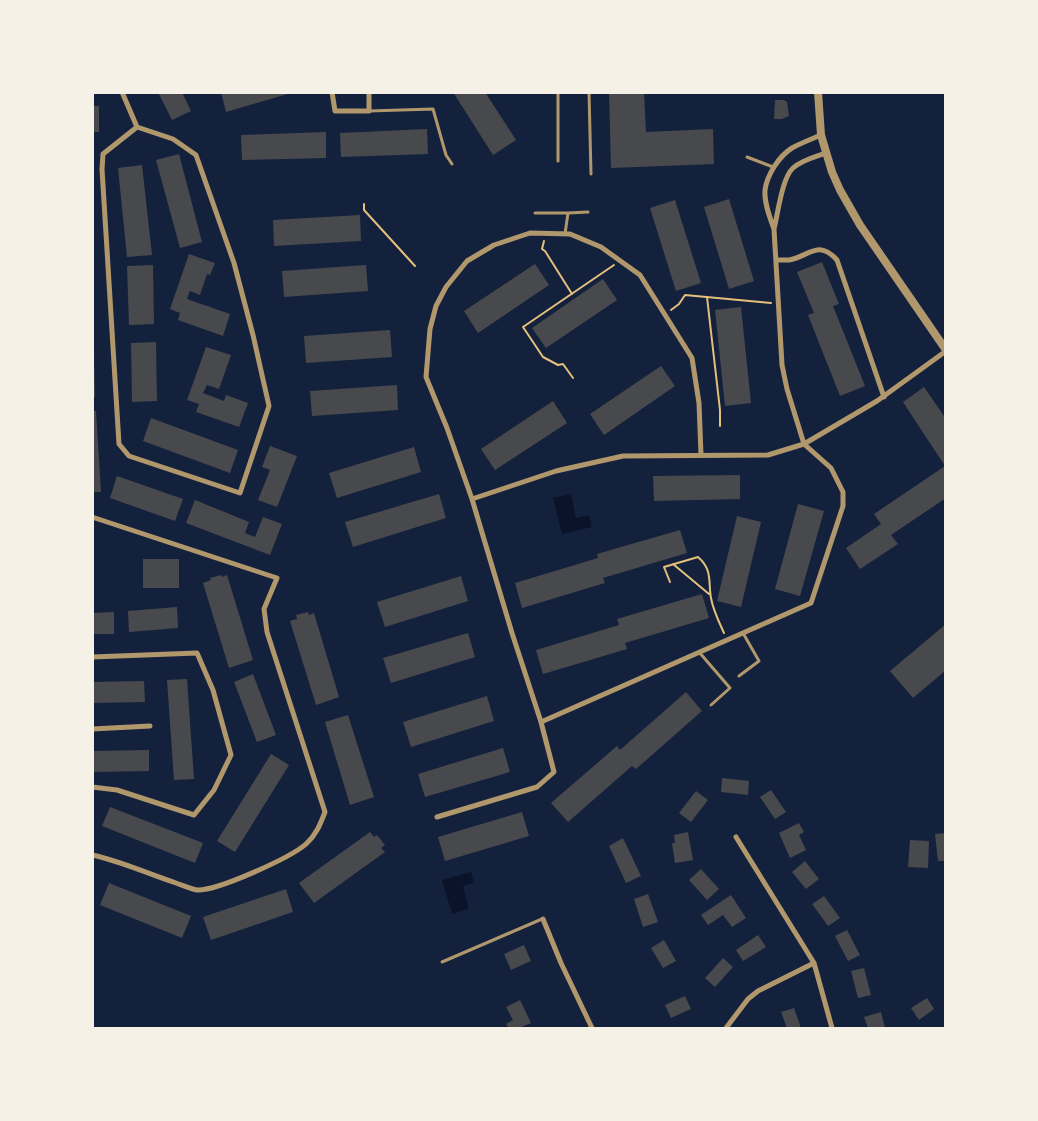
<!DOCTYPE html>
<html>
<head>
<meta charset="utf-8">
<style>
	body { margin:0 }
	#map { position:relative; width:1038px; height:1121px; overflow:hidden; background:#14213d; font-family:Commissioner,sans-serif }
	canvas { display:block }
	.frame { position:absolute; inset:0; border:94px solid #f6f1e7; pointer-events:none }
</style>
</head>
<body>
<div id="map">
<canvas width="1038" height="1121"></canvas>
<div class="frame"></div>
</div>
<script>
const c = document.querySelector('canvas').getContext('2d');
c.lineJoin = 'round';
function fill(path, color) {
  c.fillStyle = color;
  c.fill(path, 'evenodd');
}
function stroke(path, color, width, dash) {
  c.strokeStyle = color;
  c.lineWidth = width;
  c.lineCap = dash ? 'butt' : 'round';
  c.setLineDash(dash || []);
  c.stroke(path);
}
const water = new Path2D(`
	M571,494L576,518L589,515L592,527L562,534L553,498Z
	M471,872L474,883L463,886L469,909L452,914L442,880Z`);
const building = new Path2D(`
	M158,92H182L191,111L172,120Z
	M221,92H291V93L226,112Z
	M453,92H485L516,140L493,155Z
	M609,92H644L646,132L713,129L714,164L611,168Z
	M775,100H784L787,102L789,116L782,119H774Z
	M92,106H99V132H92Z
	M427,129L428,154L341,157L340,133Z
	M326,132V158L242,160L241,135Z
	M179,154L202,242L180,248L156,160Z
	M142,165L152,255L127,257L118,168Z
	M729,199L754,281L729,289L704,207Z
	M675,200L701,283L676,291L650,208Z
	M360,215L361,241L274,246L273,220Z
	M189,254L215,263L210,275L207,274L200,295L190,291L187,299L230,314L223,336L178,320L180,313L170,309Z
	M822,262L839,304L833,306L865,386L840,396L808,315L814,313L797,272Z
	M535,264L549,285L478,333L464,311Z
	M153,265L154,324L129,325L127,266Z
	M366,265L368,291L284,297L282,271Z
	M603,279L617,300L546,348L532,328Z
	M741,307L751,403L725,406L715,310Z
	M390,330L392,357L306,363L304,336Z
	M156,342L157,401L132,402L131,343Z
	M206,347L231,355L219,389L207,385L203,393L224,401L226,395L248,403L239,427L196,412L199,404L187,400Z
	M92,356H94L95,397H92Z
	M661,366L675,386L604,435L590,414Z
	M397,385L398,410L312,416L310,391Z
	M924,387L946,419V498L891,535L898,544L860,569L846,548L881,524L874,514L945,466L903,402Z
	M553,401L567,423L495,470L481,449Z
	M92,411H96L101,492H92Z
	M151,418L238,450L230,473L143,441Z
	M270,446L297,456L277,507L258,500L270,470L262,467Z
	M414,447L421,472L337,498L329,473Z
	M740,475V499L654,501L653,476Z
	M117,476L183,499L175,521L110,498Z
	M439,494L446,518L353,547L345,522Z
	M195,500L249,522L245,533L255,537L263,517L282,524L270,555L186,523Z
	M798,504L824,511L800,596L775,589Z
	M737,516L761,522L741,607L717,601Z
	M680,530L687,553L603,578L605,583L522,608L515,583L598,558L597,554Z
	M143,559H179V588H143Z
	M221,575L222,577L227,575L253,660L229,668L203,583L211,580L210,578Z
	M461,576L468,601L385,627L377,602Z
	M702,594L709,618L625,643L627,649L543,674L536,650L619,625L617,619Z
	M177,607L178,628L129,632L128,611Z
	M114,612V634H92V613Z
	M308,612L309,615L314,613L339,697L316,705L290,621L297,619L296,615Z
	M946,624V670L913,698L890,671Z
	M468,633L475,657L391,683L383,658Z
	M253,674L276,735L257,742L234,682Z
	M187,679L194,779L174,780L167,680Z
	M144,681L145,702L92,703V682Z
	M686,692L702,711L636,769L632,766L568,822L551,803L617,746L620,750Z
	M487,696L494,721L411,747L403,722Z
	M348,715L374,797L350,805L325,722Z
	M503,748L510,772L425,797L418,774Z
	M149,750V771L92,772V751Z
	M271,754L289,765L235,852L217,841Z
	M722,778L749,781L748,795L721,792Z
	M771,790L786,812L775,819L760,797Z
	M696,791L708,800L691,822L679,813Z
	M110,807L203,843L195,863L102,826Z
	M522,812L529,836L445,861L438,837Z
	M799,823L804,832L799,835L806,850L790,858L779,833Z
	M370,832L374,837L377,835L385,845L381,848L385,852L314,903L299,883Z
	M688,832L693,860L675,863L672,843H675L674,835Z
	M946,833V861H938L935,834Z
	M623,838L641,876L626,883L609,846Z
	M910,840L929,841L928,868L908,867Z
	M805,861L819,879L806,889L792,872Z
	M701,869L719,889L707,900L689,880Z
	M109,883L191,916L182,938L100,905Z
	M286,889L293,912L211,940L203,917Z
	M648,894L658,922L643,927L634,899Z
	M731,895L746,918L732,927L723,915L708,925L701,915Z
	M824,896L840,918L828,926L812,904Z
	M847,930L860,955L848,961L835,936Z
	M758,935L766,947L743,961L736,950Z
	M664,940L676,961L663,968L651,948Z
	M524,945L531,961L511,970L504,954Z
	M723,958L733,967L715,987L705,978Z
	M864,968L871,995L858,998L851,971Z
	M685,996L691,1009L671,1018L665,1005Z
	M927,998L934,1009L919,1020L911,1008Z
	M520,1000L531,1023L519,1028H509L506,1024L513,1020L506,1007Z
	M794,1008L801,1028H787L781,1012Z
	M881,1012L885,1028H868L864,1017Z`);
const path = new Path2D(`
	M364,204V210L415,266
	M544,241L542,249L545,251L572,294
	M707,297L720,410V426
	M671,310L679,304L685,295L771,303
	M573,378L563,364L558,365L543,357L523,327L614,265
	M673,564L709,594
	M670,582L664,567L698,557C713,570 708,582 711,598C713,610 719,622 724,633`);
const service = new Path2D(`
	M589,92L591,174
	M369,111L433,109L446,155L452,164
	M747,157L773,167
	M558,161V92
	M535,213H568L565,234
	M568,213L588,212
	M699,652L730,688L711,705
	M739,676L759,661L743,633
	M442,962L542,919`);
const minor = new Path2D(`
	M122,92L137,127
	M332,92L335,111H369V92
	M137,127L173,139L196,155L234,263L253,335L269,406L240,493L129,456L119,444L102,169L103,154Z
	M774,229C778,213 782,178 793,168C802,160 815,157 826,153
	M776,260C780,260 785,260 789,260C810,256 818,239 837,260L884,397
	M472,499L556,471L623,456L768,455L804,444L877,401L946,351
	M92,517L277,578L264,609L267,632L325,812C320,825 316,835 306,844C290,858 217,891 197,890C191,889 182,885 176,883C148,874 121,861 92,855
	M92,657L197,653L213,690L231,755L214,790L194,815L117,790L92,787
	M541,722L811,603L843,506V492L831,468L804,444L787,389L782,365L774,229C770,218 764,203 765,190C767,175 779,156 792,148C801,143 812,139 821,135
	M92,729L150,726
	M437,817L537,787L554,772L541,722L512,633L472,499L447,428L426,377L430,329L436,306L446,287L467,261L494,245L530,233L570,234L601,247L640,275L692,358L699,403L701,455
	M736,837L814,963L832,1028
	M543,919L561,963L592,1028
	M726,1028L748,999L758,991L814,963`);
const tertiary = new Path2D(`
	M818,92L821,135L832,172L840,190L860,225L946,350`);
fill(water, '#0b132b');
fill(building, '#48494c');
stroke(path, '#e5c07b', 2);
stroke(service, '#b1986c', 3);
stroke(minor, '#b1986c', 5);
stroke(tertiary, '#b1986c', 8);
</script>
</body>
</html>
